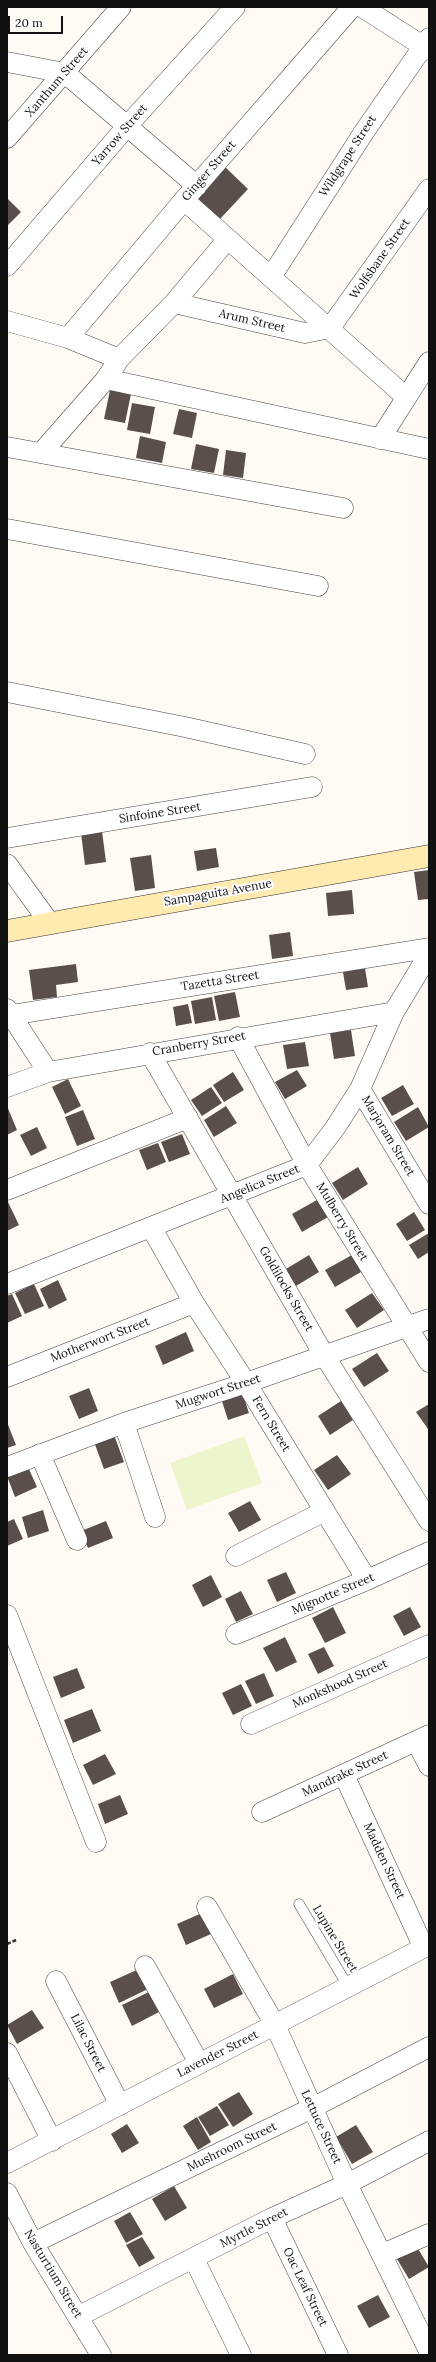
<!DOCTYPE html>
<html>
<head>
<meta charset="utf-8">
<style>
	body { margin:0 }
	#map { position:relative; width:436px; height:2362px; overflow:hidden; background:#fffbf4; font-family:Lora,serif }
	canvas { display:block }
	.frame { position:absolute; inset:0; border:8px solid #111; pointer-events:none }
	.scale { position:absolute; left:8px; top:16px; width:55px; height:18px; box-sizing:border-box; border:2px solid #111; border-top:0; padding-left:5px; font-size:12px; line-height:14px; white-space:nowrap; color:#111; -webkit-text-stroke:3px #fff; paint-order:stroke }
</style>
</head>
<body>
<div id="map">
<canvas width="436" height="2362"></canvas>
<div class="frame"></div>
<div class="scale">20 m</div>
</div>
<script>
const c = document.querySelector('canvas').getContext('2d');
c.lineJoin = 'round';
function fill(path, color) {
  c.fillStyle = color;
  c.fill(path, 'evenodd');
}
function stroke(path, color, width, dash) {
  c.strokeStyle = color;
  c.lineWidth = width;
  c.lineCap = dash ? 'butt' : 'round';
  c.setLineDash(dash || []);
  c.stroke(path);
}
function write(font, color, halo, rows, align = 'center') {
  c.font = font + ' Lora,serif';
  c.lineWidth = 4;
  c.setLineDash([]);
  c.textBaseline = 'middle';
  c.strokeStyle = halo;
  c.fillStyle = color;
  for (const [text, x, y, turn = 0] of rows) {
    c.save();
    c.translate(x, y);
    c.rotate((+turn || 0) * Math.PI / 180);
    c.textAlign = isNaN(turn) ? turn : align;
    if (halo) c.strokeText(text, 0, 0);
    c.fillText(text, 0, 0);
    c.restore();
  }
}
const pitch = new Path2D(`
	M244,1436L262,1483L187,1510L170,1463Z`);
const building = new Path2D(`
	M224,166L248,189L220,219L196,197Z
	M7,198L21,212L7,226Z
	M110,390L131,394L125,423L104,419Z
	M132,403L155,407L150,434L127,430Z
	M179,409L197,413L192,438L173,434Z
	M140,436L166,442L162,463L136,458Z
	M196,444L219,449L214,473L191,469Z
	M226,450L246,453L243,478L223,475Z
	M102,831L106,862L85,865L81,833Z
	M216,848L219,867L197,871L194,851Z
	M151,855L155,888L135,891L130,858Z
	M429,870V899L418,900L414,872Z
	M352,890L354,914L328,916L326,893Z
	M290,932L293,956L272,959L269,935Z
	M76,964L78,982L56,985L57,997L33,1000L29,970Z
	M365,968L368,987L346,990L343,972Z
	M235,992L240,1017L219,1021L214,996Z
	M212,997L216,1020L195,1024L191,1001Z
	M188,1004L192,1023L176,1026L173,1007Z
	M351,1030L355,1056L334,1059L330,1033Z
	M305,1042L309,1066L287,1069L283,1045Z
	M297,1070L307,1086L285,1099L275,1082Z
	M233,1072L244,1090L224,1102L213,1085Z
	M68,1079L81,1106L65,1114L52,1087Z
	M403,1085L414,1104L392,1116L381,1098Z
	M211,1087L222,1103L202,1116L191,1100Z
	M7,1106L17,1130L7,1135Z
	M226,1106L237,1123L214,1137L204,1120Z
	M418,1107L429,1127L406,1141L394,1122Z
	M83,1110L95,1139L77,1146L65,1117Z
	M37,1127L47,1148L31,1156L20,1135Z
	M182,1134L190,1154L169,1162L161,1142Z
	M158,1143L166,1162L147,1170L139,1150Z
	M358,1167L368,1184L343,1200L332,1183Z
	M7,1200L19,1225L7,1231Z
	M317,1200L328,1217L302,1232L292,1214Z
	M414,1212L425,1230L407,1241L396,1224Z
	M429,1233V1252L418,1259L409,1245Z
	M309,1255L319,1272L296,1286L286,1269Z
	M352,1255L361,1272L335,1287L325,1270Z
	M58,1280L67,1300L49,1309L40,1289Z
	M34,1284L44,1306L25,1314L15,1293Z
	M372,1293L384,1310L357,1328L345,1310Z
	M12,1294L22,1316L7,1323V1296Z
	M186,1332L194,1351L163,1365L155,1346Z
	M377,1353L389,1371L364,1387L352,1369Z
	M89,1388L98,1411L79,1419L69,1396Z
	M241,1389L249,1413L228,1420L220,1395Z
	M341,1401L353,1420L330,1435L318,1416Z
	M429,1404V1428L428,1429L416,1412Z
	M7,1422L16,1445L7,1448Z
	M113,1432L124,1462L104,1469L93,1439Z
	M337,1455L351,1474L328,1490L314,1470Z
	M28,1467L37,1487L15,1497L7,1476Z
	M250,1501L261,1520L239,1532L228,1513Z
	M43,1510L49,1531L28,1538L22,1517Z
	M14,1519L23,1539L7,1546V1522Z
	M106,1521L113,1538L88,1548L81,1531Z
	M286,1572L296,1593L277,1602L267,1580Z
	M211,1575L222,1597L203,1607L192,1585Z
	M241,1591L253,1614L236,1622L225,1599Z
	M333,1607L346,1633L325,1643L312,1618Z
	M410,1607L421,1627L404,1636L393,1616Z
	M285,1637L297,1662L276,1672L263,1648Z
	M324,1647L334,1666L318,1674L308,1654Z
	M77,1668L85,1688L61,1698L53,1677Z
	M264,1673L274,1696L256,1704L245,1681Z
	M241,1684L252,1706L233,1715L222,1693Z
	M92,1709L101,1731L73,1743L64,1720Z
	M105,1754L116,1774L93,1785L83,1765Z
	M120,1795L128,1814L105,1824L98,1804Z
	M202,1913L211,1934L186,1945L177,1924Z
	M139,1969L148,1989L119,2003L110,1982Z
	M233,1974L243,1994L214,2008L204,1989Z
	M151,1991L161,2011L132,2026L122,2005Z
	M32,2010L44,2028L17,2044L7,2025Z
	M239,2092L253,2114L233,2127L218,2104Z
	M217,2106L229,2125L210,2136L198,2117Z
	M197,2117L211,2142L198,2150L183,2126Z
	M127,2124L139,2143L122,2153L111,2134Z
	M356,2125L373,2152L352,2164L336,2137Z
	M174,2186L187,2208L165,2221L152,2199Z
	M130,2212L143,2234L126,2243L114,2221Z
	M142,2237L155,2258L139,2267L126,2245Z
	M417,2247L429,2267L409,2279L397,2259Z
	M378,2295L390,2317L369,2328L357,2306Z`);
const path = new Path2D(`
	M7,1944L16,1940`);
const lane = new Path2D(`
	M299,1904L349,1988`);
const street = new Path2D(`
	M362,7L429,50
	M7,62L65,73L197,186
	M7,138L121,7
	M184,200L406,397
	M7,266L128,125L235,7
	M271,277L364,132L429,38
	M174,303L305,333L330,328L429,189
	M7,321L68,338L119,359
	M68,338L184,200L352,7
	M106,379L429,449
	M380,439L429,362
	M7,447L343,508
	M42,452L106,379L119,359L174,303L227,240
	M7,529L318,586
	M7,692L185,727L305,754
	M7,838L312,787
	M7,864L49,922
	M7,1009L48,1072
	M11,1015L429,948
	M238,1037L307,1165L429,1362
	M150,1053L324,1355L429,1521
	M7,1087L48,1072L394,1012
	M360,1089L429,1204
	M7,1190L188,1118
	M151,1227L194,1303L246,1383L367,1580
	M7,1284L307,1165L335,1128L360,1089L394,1012L429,954
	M7,1377L194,1303
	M124,1423L155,1517
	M40,1454L77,1540
	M7,1467L124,1423L246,1383L429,1319
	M236,1556L325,1511
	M7,1615L96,1842
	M236,1634L367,1580L429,1552
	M251,1724L429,1645
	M416,1741L429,1766
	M344,1775L424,1948
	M262,1812L429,1735
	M207,1907L275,2025L347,2184L429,2351
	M145,1966L199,2063
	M56,1981L120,2105
	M7,2053L52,2141
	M7,2163L429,1945
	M7,2193L33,2243L101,2355
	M272,2218L338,2355
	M33,2243L312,2108L429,2047
	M383,2254L429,2234
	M194,2259L241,2355
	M79,2316L272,2218L347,2184L429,2141`);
const secondary = new Path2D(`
	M7,931L429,856`);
const streetNames = [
	["Xanthum Street",57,82,-49],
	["Yarrow Street",120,135,-49],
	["Wildgrape Street",348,156,-57],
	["Ginger Street",209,171,-49],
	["Wolfsbane Street",380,259,-55],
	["Arum Street",252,321,13],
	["Sinfoine Street",160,813,-9],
	["Sampaguita Avenue",218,893,-10],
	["Tazetta Street",220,981,-9],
	["Cranberry Street",199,1044,-10],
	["Marjoram Street",388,1136,59],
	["Angelica Street",260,1184,-22],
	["Mulberry Street",342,1222,59],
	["Goldilocks Street",286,1289,60],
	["Motherwort Street",100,1340,-21],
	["Mugwort Street",218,1392,-18],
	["Fern Street",271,1424,59],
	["Mignotte Street",333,1594,-23],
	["Monkshood Street",340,1684,-24],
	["Mandrake Street",345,1774,-25],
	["Madden Street",384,1861,65],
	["Lupine Street",335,1939,59],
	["Lilac Street",88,2043,63],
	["Lavender Street",218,2054,-27],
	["Lettuce Street",321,2127,65],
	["Mushroom Street",232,2147,-26],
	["Myrtle Street",254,2228,-27],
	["Nasturtium Street",53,2274,59],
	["Oac Leaf Street",305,2287,64]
];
fill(pitch, '#ecf5cb');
fill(building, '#5b4f4b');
stroke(lane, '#444', 11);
stroke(street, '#444', 21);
stroke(secondary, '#333', 23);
stroke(path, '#333', 2.5, [4, 2]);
stroke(lane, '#fff', 10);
stroke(street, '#fff', 20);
stroke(secondary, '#ffebaf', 22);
write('12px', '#111', '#fff', streetNames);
</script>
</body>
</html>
